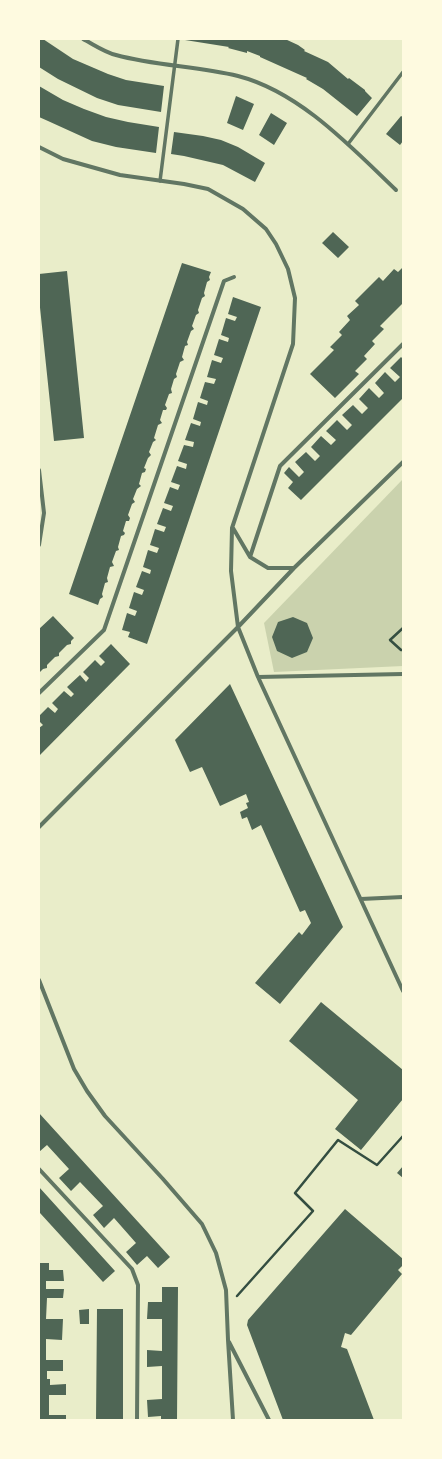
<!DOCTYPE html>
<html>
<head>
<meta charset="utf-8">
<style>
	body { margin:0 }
	#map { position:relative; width:442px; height:1459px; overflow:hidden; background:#e9edc9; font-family:Jost,sans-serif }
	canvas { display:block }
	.frame { position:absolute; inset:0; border:40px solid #fefae0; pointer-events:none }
</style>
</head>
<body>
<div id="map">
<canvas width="442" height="1459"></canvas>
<div class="frame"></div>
</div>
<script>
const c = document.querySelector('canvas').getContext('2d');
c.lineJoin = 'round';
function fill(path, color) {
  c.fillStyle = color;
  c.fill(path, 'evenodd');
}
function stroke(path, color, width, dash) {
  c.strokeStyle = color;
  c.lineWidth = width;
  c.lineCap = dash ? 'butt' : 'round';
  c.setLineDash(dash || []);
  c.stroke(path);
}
const green = new Path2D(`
	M403,479V666L274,672L264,623Z`);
const building = new Path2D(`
	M39,39H43L73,59L108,74L126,80L164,86L161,112L118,105L97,98L58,79L39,67Z
	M185,39H285L298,45L305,50L304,51L328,62L348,79L349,78L365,90V91L372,98L357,116L323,89L306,79L307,78L260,57V56L247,51V53L228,48L229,47L185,40Z
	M39,86L63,100L84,109L106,117L128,122L159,127L156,153L116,147L92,141L48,121L39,117Z
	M236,96L254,104L243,130L227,123Z
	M271,113L287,123L274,145L259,135Z
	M401,116L403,117V141L400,145L386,134Z
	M174,132L203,136L221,140L238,147L265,163L255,182L223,165L184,156L171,154Z
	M333,232L349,247L338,258L322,243Z
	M182,263L211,272L209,277L210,280L207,282L204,293L205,296L202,298L198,310L199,313L196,315L192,326L194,329L191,331L187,342L188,345L185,346L182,357L184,360L180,362L176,374L177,377L174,379L171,389L172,393L169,394L165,405L167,408L166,410H163L160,420L162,423L158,425L154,438L156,440L153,442L149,452L151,455L148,458L144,468L146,469L145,472L142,473L139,484L141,486L137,489L133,499L135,502L132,504L128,515L130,518L129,521H126L123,531L125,533L124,535L121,536L118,547L119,550L116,551L112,562L114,566L110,567L107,578L108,582L105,583L102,594L103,597L100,599L98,605L69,594Z
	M403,267V303L380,326L384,329L372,341L375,344L364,356L367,359L355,371L359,374L335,398L310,374L334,350L330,347L342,335L339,332L350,320L347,316L359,305L355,301L379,277L383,281L394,269L398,272Z
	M67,271L84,438L54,441L39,298V274Z
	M233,297L261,307L147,644L128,637L130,632L122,630L127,613L135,616L137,611L129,608L134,592L142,595L144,590L136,587L142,571L150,574L151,570L143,567L148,550L157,553L159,548L150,545L155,529L164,532L166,527L157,524L163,508L171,511L173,506L164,503L170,487L178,490L180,485L171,482L177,466L186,469L187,464L178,461L184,445L193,447L194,442L185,440L191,423L200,426L201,422L193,419L198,402L207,405L208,401L200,398L205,382L214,384L216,379L207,377L212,360L221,363L223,358L214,355L219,339L228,342L229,338L221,335L226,318L235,321L237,317L228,314Z
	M401,357L403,359V398L301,500L288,488L293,482L284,473L289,467L299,477L304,472L295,462L306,452L315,461L320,456L311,447L321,436L331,445L336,440L326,431L337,420L347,430L352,425L342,415L353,405L362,414L368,408L359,399L369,388L379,398L384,393L375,383L385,372L395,382L400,377L390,368Z
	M53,616L74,638L71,641V644L67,645L59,653V656L55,657L47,665V668L43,669L39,673V629Z
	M293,617L307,623L313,638L307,652L292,658L277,651L272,637L278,622Z
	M111,644L130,664L39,756V728L43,725L39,721V716L48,707L55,713L58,709L52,703L64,691L71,697L74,694L67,687L80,675L86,682L89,678L83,672L95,660L101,666L105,662L99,656Z
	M230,684L343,927L280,1004L255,983L299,932L302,935L311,923L305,910L300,912L261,825L252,830L247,817L242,819L240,812L248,808L246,803L249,802L246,794L220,806L202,767L190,772L175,740Z
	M321,1002L403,1070V1099L361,1150L335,1129L358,1100L289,1041Z
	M39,1113L170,1257L158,1268L147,1256L137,1265L126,1252L136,1243L114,1218L104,1228L93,1215L103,1206L80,1182L71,1191L59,1178L69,1169L47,1145L39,1152Z
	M403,1166V1178L397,1173Z
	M39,1187L115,1271L103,1282L40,1213L39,1214Z
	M345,1209L403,1259V1265L398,1270L402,1274L351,1335L345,1333L341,1347L347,1349L374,1420H283L247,1325L248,1320Z
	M39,1263H49V1270H63L64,1281H46V1289H64L63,1298H47L46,1319H63L62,1340L46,1339V1360H63V1371H47V1379H50V1385L66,1384V1395H49V1415H66V1420H39Z
	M162,1287H178L177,1420H161V1416L148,1417L147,1400L162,1399V1366L147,1367V1350L162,1351V1319H147L148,1302H162Z
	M89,1309V1324H80L79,1310Z
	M97,1309H123V1420H96Z`);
const path = new Path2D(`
	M403,628L390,640L401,650H403
	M237,1296L313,1211L295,1193L338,1140L377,1165L403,1136`);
const pedestrian = new Path2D(`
	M348,144L403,72
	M160,181L178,39`);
const minor = new Path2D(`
	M83,39C93,44 104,52 116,55C156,66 198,66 238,76C300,92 351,147 396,190
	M39,147L63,159L120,175L184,184L208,189L243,209L266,229L276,244L288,269L295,298L293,344L232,528L231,571L238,627L258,677L403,991
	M39,470L44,513L39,545
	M233,528L250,557L268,568H294
	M250,557L280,466L403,344
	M258,677L403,674
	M39,693L104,630L224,281L234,277
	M39,827L238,627L294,568L403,462
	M361,899L403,897
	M39,980L74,1069L87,1091L105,1116L163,1179L202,1224L216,1253L226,1290L228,1340L233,1420
	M39,1169L132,1269L138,1285L137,1420
	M229,1342L269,1420`);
fill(green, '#cad2ad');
fill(building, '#4f6655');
stroke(path, '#344e41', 2.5);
stroke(pedestrian, '#617663', 3.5);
stroke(minor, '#617663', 4);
</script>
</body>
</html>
